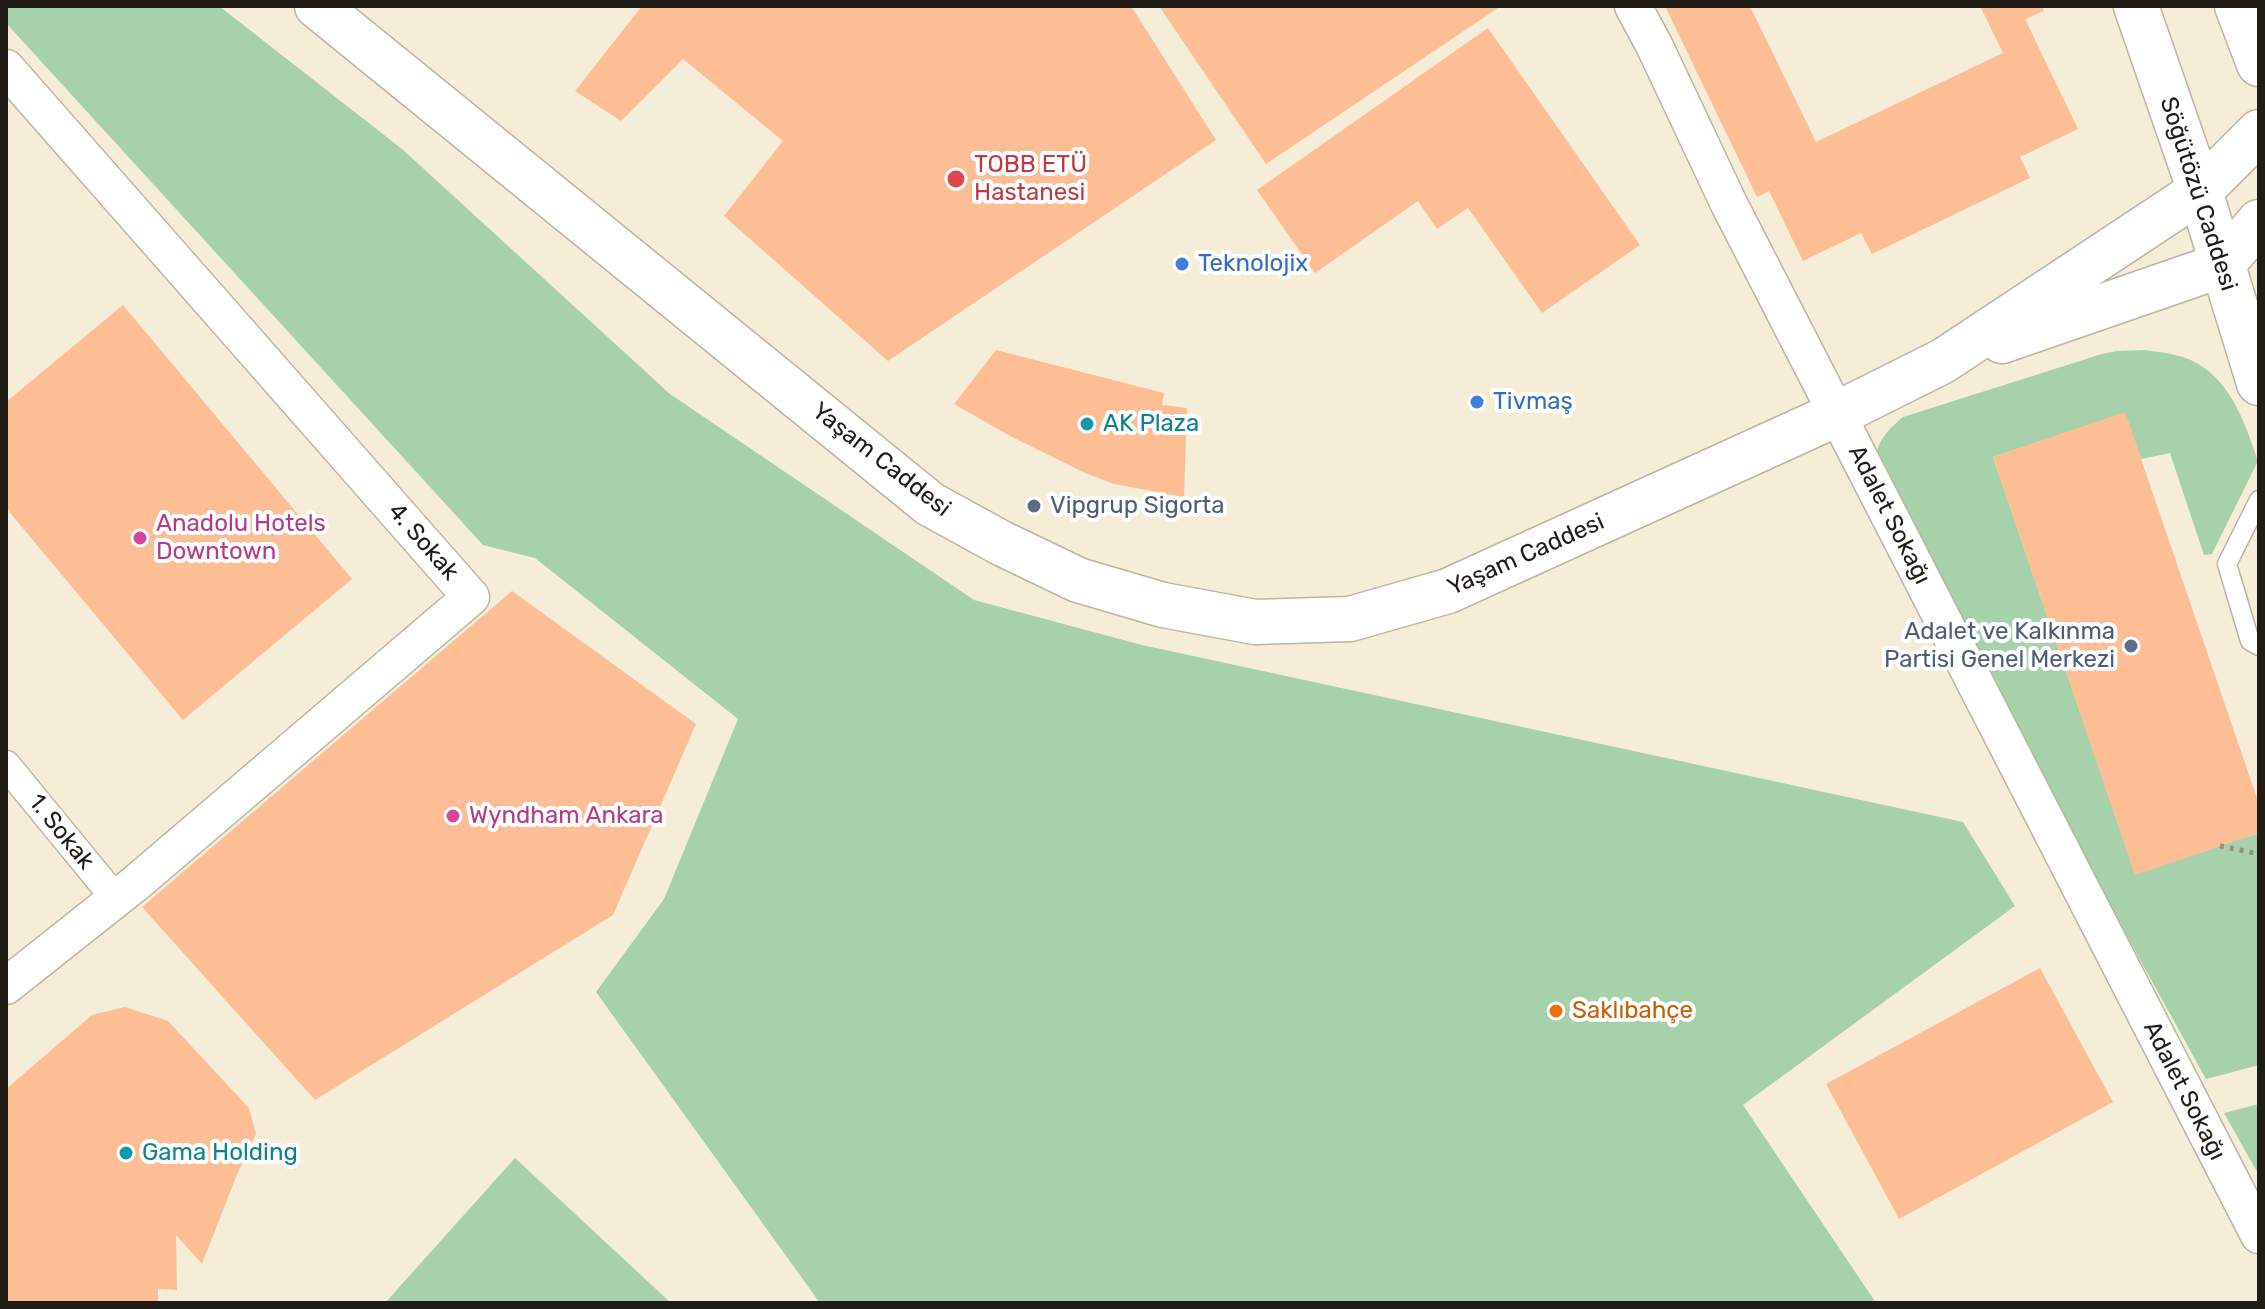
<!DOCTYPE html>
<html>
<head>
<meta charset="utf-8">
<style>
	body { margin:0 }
	#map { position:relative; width:2265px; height:1309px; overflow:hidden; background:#f5edd8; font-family:Rubik,sans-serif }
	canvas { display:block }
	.frame { position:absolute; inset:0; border:8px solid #1f1c15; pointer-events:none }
</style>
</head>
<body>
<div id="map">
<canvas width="2265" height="1309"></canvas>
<div class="frame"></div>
</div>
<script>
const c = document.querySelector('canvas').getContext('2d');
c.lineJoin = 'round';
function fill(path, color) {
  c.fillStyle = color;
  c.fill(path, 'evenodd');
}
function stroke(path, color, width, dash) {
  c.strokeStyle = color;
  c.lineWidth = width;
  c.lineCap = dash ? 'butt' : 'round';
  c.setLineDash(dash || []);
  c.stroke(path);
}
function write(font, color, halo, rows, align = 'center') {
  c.font = font + ' Rubik,sans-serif';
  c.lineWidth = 8;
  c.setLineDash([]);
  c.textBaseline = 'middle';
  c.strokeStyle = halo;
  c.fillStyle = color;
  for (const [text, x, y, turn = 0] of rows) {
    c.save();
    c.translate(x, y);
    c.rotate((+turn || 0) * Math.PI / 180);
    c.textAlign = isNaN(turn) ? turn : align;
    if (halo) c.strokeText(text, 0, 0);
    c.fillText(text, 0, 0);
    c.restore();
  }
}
const green = new Path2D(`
	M6,6H219L402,149L670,394L974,600L1142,645L1963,822L2015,906L1743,1105L1876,1303H820L596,992L664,899L738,719L535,558L483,545L6,23Z
	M2145,350C2157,352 2171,353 2183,357C2228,372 2244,420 2258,461L2212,554L2204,555L2170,453L2141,459L2125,413L1993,457L2135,874L2259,833V1065L2206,1079L1876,482C1874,449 1877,439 1903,417L2102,354L2117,351Z
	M2259,1104V1175L2224,1113Z
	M515,1158L671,1303H385Z`);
const building = new Path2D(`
	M642,6H1131L1216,140L888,361L724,216L783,141L683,59L621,121L575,91Z
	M1159,6H1501L1266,164Z
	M1665,6H1750L1816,142L2003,53L1980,6H2042L2044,11L2025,19L2078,129L2020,157L2030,178L1872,254L1861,233L1803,261L1769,191L1757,197Z
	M1488,28L1640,245L1542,313L1468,208L1437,229L1418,201L1315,273L1257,190Z
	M123,305L352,579L183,720L6,508V402Z
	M996,350L1164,393L1162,405L1187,408L1184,497L1114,484L1085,473L1010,436L954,404Z
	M2125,412L2259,804V833L2135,875L1993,457Z
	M512,591L696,724L613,915L315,1100L142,907Z
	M2040,968L2113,1102L1899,1219L1826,1084Z
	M125,1007L168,1021L249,1108L256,1134L238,1172L202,1264L176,1235L177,1290L158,1289V1303H6V1089L92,1015Z`);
const path = new Path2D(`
	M2220,846L2259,854`);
const service = new Path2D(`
	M2259,500L2227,564L2250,641L2259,646`);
const pedestrian = new Path2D(`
	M6,765L116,899`);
const minor = new Path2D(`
	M1633,6L1655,47L1729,204L2259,1235
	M6,68L471,597L136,883L6,986`);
const tertiary = new Path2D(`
	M317,6L930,504L1001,543L1078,580L1163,605L1255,622L1350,619L1448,591L1837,414L1943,361L2200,191
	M2002,341L2222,265`);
const primary = new Path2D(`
	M2136,6L2200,191L2259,383
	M2237,6L2259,64
	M2200,191L2259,132
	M2222,265L2259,222`);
const markers = [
	[956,179,10,"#e0444e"],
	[1182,264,8,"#3f7fe0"],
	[1477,402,8,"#3f7fe0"],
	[1087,424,8,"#0f9aa8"],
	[1034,506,8,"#5c6f8a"],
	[140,538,8,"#d1479c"],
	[2131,646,8,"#5c6f8a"],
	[453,816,8,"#d1479c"],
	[1556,1011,8,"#e8710a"],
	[126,1153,8,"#0f9aa8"]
];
const healthNames = [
	["TOBB ETÜ",974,165],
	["Hastanesi",974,193]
];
const streetNames = [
	["Söğütözü Caddesi",2198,194,72],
	["Yaşam Caddesi",881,460,38],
	["Adalet Sokağı",1889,515,63],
	["4. Sokak",423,542,49],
	["Yaşam Caddesi",1526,555,-24],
	["1. Sokak",61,832,51],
	["Adalet Sokağı",2184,1091,63]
];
const shopNames = [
	["Teknolojix",1198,264],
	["Tivmaş",1493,402]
];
const cultureNames = [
	["AK Plaza",1103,424],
	["Gama Holding",142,1153]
];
const serviceNames = [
	["Vipgrup Sigorta",1050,506],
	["Adalet ve Kalkınma",2115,632,"right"],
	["Partisi Genel Merkezi",2115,660,"right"]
];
const hotelNames = [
	["Anadolu Hotels",156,524],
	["Downtown",156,552],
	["Wyndham Ankara",469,816]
];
const foodNames = [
	["Saklıbahçe",1572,1011]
];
fill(green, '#a6d1aa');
fill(building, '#fdbd95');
stroke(service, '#bcb4a0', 21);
stroke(pedestrian, '#bcb4a0', 31);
stroke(minor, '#bcb4a0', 39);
stroke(tertiary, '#bcb4a0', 47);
stroke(primary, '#bcb4a0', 47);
stroke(path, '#969082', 5, [4, 6]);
stroke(service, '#fff', 18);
stroke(pedestrian, '#fff', 28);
stroke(minor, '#fff', 36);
stroke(tertiary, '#fff', 44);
stroke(primary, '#fff', 44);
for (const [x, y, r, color] of markers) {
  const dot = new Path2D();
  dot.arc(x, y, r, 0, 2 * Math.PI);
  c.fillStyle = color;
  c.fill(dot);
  stroke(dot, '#fff', 3);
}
write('24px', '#be3a42', '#fff', healthNames, 'left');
write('24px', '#1f1c15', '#fff', streetNames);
write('24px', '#366cbe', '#fff', shopNames, 'left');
write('24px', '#0d838f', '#fff', cultureNames, 'left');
write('24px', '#4e5e75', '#fff', serviceNames, 'left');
write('24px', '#b23c85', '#fff', hotelNames, 'left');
write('24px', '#c56008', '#fff', foodNames, 'left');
</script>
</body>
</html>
